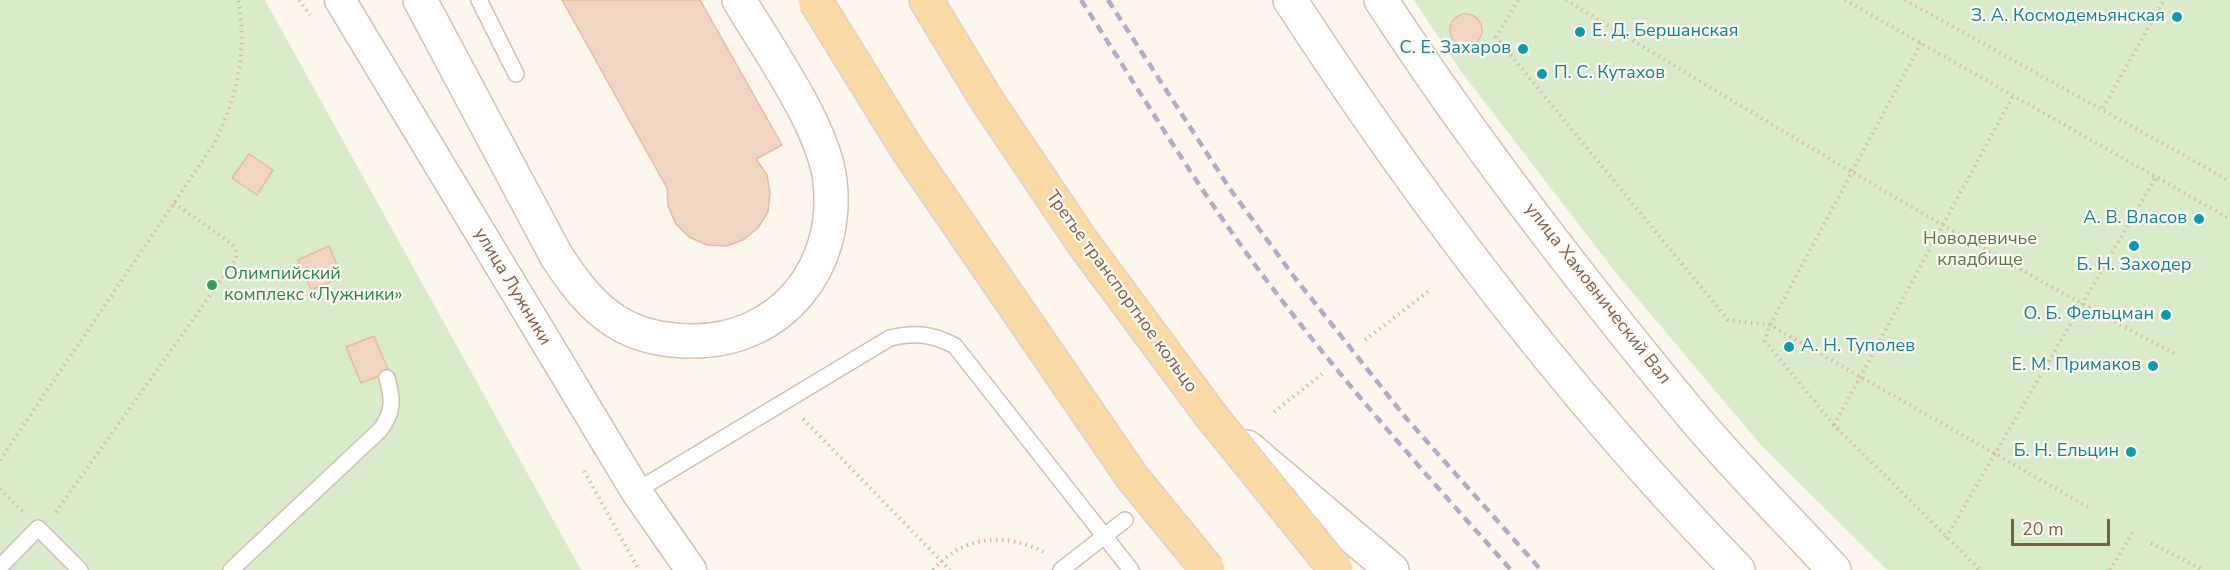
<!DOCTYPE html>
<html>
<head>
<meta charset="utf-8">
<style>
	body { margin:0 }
	#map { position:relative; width:2230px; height:570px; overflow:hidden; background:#fdf6ec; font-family:"Nunito Sans",sans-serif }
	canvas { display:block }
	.scale { position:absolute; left:2011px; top:519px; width:99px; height:27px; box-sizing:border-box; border:3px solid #7a5c4d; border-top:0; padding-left:8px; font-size:18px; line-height:21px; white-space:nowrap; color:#7a5c4d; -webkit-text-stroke:4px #fffaf3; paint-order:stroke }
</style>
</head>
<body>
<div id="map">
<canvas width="2230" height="570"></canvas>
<div class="scale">20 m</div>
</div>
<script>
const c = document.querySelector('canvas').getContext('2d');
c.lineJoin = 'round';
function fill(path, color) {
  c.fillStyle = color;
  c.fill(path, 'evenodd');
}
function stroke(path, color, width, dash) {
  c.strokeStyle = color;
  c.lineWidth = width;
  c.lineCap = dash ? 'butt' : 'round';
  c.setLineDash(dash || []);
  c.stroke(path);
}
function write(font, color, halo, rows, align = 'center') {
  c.font = font + ' "Nunito Sans",sans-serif';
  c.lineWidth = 4.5;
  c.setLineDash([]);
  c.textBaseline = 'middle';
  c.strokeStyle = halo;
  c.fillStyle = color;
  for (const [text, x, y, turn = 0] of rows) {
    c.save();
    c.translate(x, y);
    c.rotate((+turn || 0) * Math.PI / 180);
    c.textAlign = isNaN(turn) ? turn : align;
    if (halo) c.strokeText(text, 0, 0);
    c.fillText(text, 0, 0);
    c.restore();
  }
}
const green = new Path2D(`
	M0,0H265L581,570H0Z
	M1414,0H2230V570H1887L1760,444L1616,273L1460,70ZM1467,14L1480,21L1482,34L1475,44L1463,47L1452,39L1450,27L1459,16Z`);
const building = new Path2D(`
	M562,0H700L782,145L756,159L767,175L770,193L768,212L758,228L743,240L726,246L707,245L689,237L676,224L668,206L667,188Z
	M1450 30a16 16 0 1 1 32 0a16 16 0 1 1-32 0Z
	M249,154L273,170L257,195L232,178Z
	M329,246L342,277L311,290L298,260Z
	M374,336L389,372L361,383L346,347Z`);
const path = new Path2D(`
	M299,0L310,15
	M1518,0L1496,37L1728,320L1770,325L2088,507
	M1566,0C1767,122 1968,244 2175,354
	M1845,0L2230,219
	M1905,0L2230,181
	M1921,43L1770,325L1765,341L1834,425L1980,570
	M2103,108L2164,0
	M1365,340L1430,290
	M1274,412L1322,374
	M803,419L950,570
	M1834,425L2013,96
	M0,460L214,144C237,97 248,52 238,0
	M584,471L639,570
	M0,489L23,512
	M56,512L236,259V251L232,244L174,203
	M1946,538L2156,177
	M2151,543L2203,570
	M933,570C964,535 1005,532 1046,553
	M2110,570L2133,532`);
const service = new Path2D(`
	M479,0L516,74
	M636,491L890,338C915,332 933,334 955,346L1131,570
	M0,567L38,528L80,570
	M231,570L380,430C394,412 393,399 387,378
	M1061,570L1125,520`);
const minor = new Path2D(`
	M340,0L636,491L691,570`);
const secondary = new Path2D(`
	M420,0L557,257C573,281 590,305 615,321C638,336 665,341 693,341C781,341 840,268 830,181C824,127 768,49 739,0
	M1290,0C1422,203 1569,396 1738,570
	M1381,0C1476,146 1584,285 1695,419C1739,471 1788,520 1834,570
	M1247,447L1392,570`);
const primary = new Path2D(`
	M926,0L986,99L1083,243L1212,417`);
const rail = new Path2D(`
	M1081,0C1145,99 1205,201 1277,294C1350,390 1431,480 1511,570
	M1108,0L1230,189L1295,278L1406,418L1541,570`);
const primaryBridge = new Path2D(`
	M815,0L907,149L1132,477L1208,570
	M1212,417L1336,570`);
const markers = [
	[2177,17,6,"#0f9aa8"],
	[1580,32,6,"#0f9aa8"],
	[1523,49,6,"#0f9aa8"],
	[1542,74,6,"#0f9aa8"],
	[2199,219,6,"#0f9aa8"],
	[2134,246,6,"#0f9aa8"],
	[212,285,6,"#2e9e5b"],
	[2166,315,6,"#0f9aa8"],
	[1789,347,6,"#0f9aa8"],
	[2153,366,6,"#0f9aa8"],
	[2131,452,6,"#0f9aa8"]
];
const cultureNames = [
	["З. А. Космодемьянская",2165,17],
	["Е. Д. Бершанская",1592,32,"left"],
	["С. Е. Захаров",1511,49],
	["П. С. Кутахов",1554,74,"left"],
	["А. В. Власов",2187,219],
	["Б. Н. Заходер",2134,266,"center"],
	["О. Б. Фельцман",2154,315],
	["А. Н. Туполев",1801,347,"left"],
	["Е. М. Примаков",2141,366],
	["Б. Н. Ельцин",2119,452]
];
const parkNames = [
	["Новодевичье",1980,240],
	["кладбище",1980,261]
];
const leisureNames = [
	["Олимпийский",224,275],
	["комплекс «Лужники»",224,296]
];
const streetNames = [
	["улица Лужники",512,287,59],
	["Третье транспортное кольцо",1121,292,54],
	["улица Хамовнический Вал",1597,294,52]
];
fill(green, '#d8ecc9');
fill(building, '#f3d5c3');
stroke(building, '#e6bba3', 1.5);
stroke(service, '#d1beb0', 18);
stroke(minor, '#d1beb0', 33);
stroke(secondary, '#d6c0b0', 36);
stroke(primary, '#dad1cd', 36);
stroke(path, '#d9b8a5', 4, [1.5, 4.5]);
stroke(service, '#fff', 15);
stroke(minor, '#fff', 30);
stroke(secondary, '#fff', 33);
stroke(primary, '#fbd9a5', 33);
stroke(rail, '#b9a8c9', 4.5, [9, 6]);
stroke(primaryBridge, '#dad1cd', 36, []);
stroke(primaryBridge, '#fbd9a5', 33);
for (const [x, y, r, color] of markers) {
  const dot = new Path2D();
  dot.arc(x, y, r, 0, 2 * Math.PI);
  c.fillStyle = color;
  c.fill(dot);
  stroke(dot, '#fffaf3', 2);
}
write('18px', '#0d838f', '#fffaf3', cultureNames, 'right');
write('18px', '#537a41', '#fffaf3', parkNames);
write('18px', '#27864d', '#fffaf3', leisureNames, 'left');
write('18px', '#7a5c4d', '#fffaf3', streetNames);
</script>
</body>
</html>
